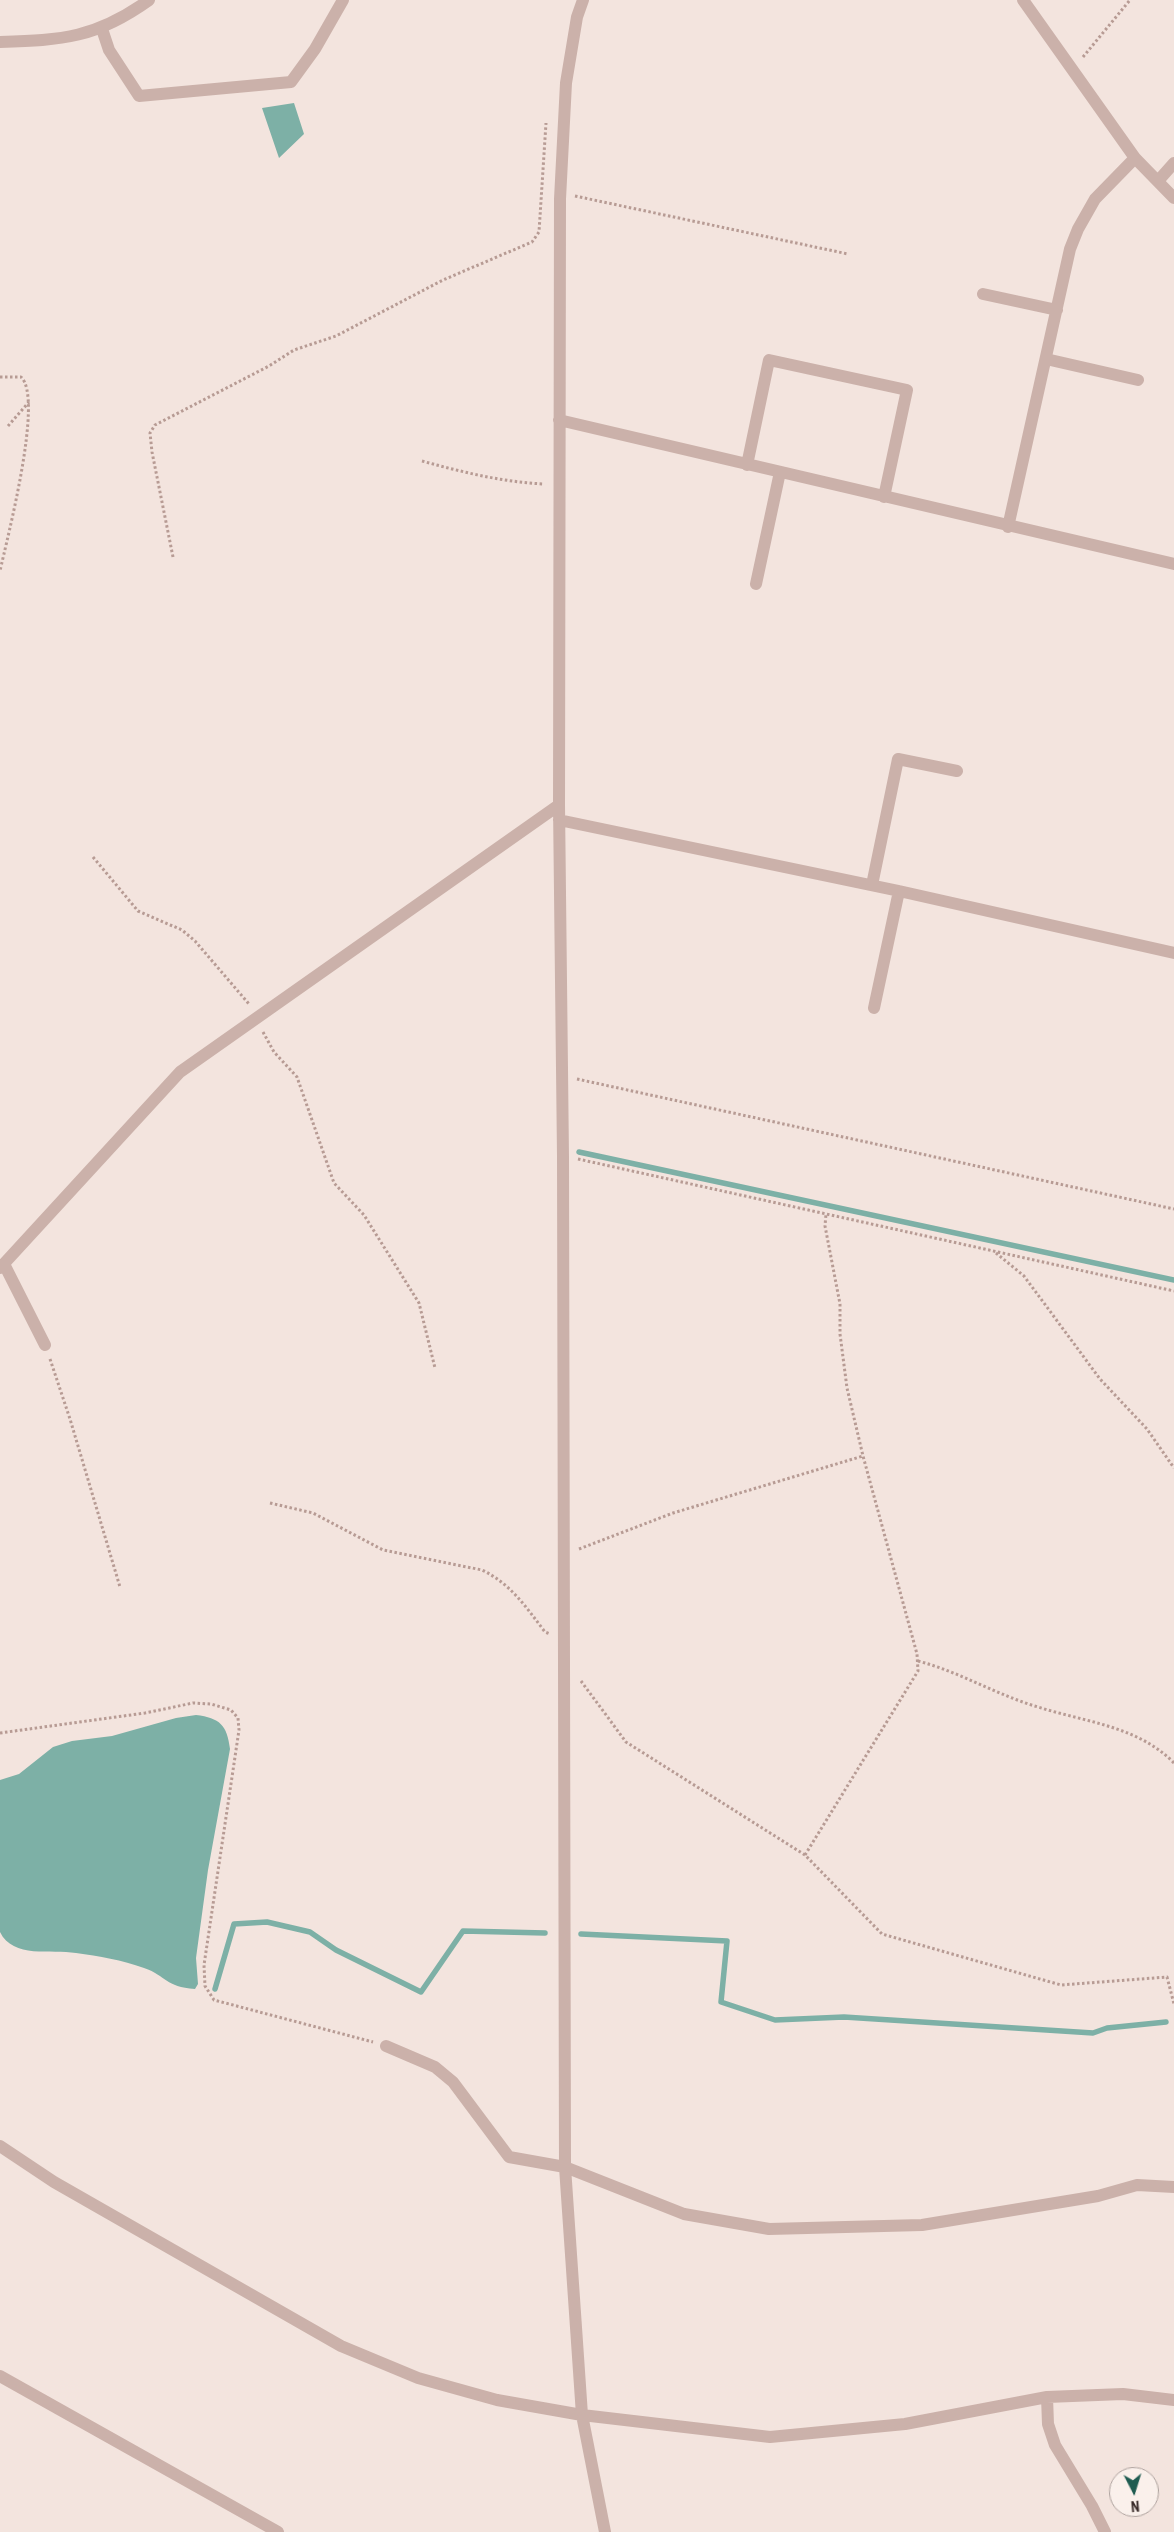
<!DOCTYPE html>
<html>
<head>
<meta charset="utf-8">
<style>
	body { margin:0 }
	#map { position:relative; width:1174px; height:2532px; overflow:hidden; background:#f3e4de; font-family:"Roboto Condensed",sans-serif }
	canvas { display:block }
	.north { position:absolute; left:1109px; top:2467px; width:50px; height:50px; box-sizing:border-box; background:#faf0eb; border:1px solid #ada19d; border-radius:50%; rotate:175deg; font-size:14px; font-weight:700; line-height:20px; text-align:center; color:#392b29 }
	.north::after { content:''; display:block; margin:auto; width:18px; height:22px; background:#1e5b50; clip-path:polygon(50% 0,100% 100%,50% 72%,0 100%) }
</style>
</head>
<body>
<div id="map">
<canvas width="1174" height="2532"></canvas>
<div class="north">N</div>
</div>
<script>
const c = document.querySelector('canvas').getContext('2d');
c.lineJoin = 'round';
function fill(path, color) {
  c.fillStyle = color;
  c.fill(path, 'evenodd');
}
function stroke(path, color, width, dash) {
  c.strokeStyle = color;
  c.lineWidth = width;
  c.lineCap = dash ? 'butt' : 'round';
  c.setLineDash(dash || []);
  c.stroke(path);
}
const water = new Path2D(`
	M294,103L304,134L279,158L262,108Z
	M196,1715C220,1718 227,1725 230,1749L208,1870L196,1958L198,1984L195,1989C165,1987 167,1976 144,1968C122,1960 99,1956 76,1953C51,1949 13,1959 0,1932V1780L19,1774L53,1747L72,1741L112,1736L176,1718Z`);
const stream = new Path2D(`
	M579,1152L1174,1280
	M581,1934L727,1941L721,2002L775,2020L844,2017L1093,2033L1107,2028L1166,2022
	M215,1989L234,1924L267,1922L310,1932L336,1950L421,1992L463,1931L545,1933`);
const path = new Path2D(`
	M1083,57L1130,0
	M575,196L848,254
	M0,377H21C44,398 7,539 0,571
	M8,426L29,402
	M422,461C462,472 502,482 544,484
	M173,557L152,452L150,433L155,425L269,366L294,350L336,336L443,280L532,242L539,232L546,123
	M93,857L138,911L182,930L195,941L249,1004
	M263,1032L274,1052L297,1077L334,1183L364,1215L419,1303L435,1368
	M577,1079L1174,1209
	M578,1159L1174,1291
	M996,1253L1024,1276L1100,1379L1147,1429L1174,1468
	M50,1359L70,1419L120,1587
	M270,1503L313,1513L383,1550L482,1570C511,1584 526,1607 545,1632L550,1634
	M579,1549L673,1513L863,1456
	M918,1661C960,1672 997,1695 1038,1707C1085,1722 1138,1726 1174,1763
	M581,1681L626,1742L805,1855L882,1934L1061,1985L1167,1977L1174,2004
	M0,1733L145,1713L193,1703L211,1704L231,1710L238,1718L239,1730L204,1965L205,1986L214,2000L373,2042
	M805,1855L918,1671L917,1654L863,1456L847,1388L840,1334V1304L825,1226L826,1214`);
const minor = new Path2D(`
	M583,0L577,17L566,83L560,199L559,805L563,1156L565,2167L582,2415L605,2532
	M1023,0L1135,158L1174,198
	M102,29L109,50L139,96L291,82L315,49L343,0
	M0,42C63,40 96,38 149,0
	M1158,181L1174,163
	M983,294L1057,310
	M1046,359L1138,380
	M559,420L1174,564
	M747,465L769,360L907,390L884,497
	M1008,527L1070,249L1078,229L1095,199L1135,158
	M756,584L780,472
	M559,820L899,891L1174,953
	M872,885L898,759L957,771
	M874,1008L899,891
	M4,1264L45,1345
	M0,1268L180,1072L559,805
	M386,2046L435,2067L453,2082L509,2157L565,2167L684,2214L769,2229L922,2225L1098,2196L1137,2185L1174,2187
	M0,2146L54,2182L341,2346L418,2378L497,2400L582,2415L770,2437L905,2424L1047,2397L1123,2394L1174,2400
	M0,2376L278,2532
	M1047,2397L1048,2424L1055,2445L1092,2506L1105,2532`);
fill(water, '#7db0a6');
stroke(stream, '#7db0a6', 5.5);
stroke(path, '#b79b94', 3, [2.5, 2.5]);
stroke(minor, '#cbb1aa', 12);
</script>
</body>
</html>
